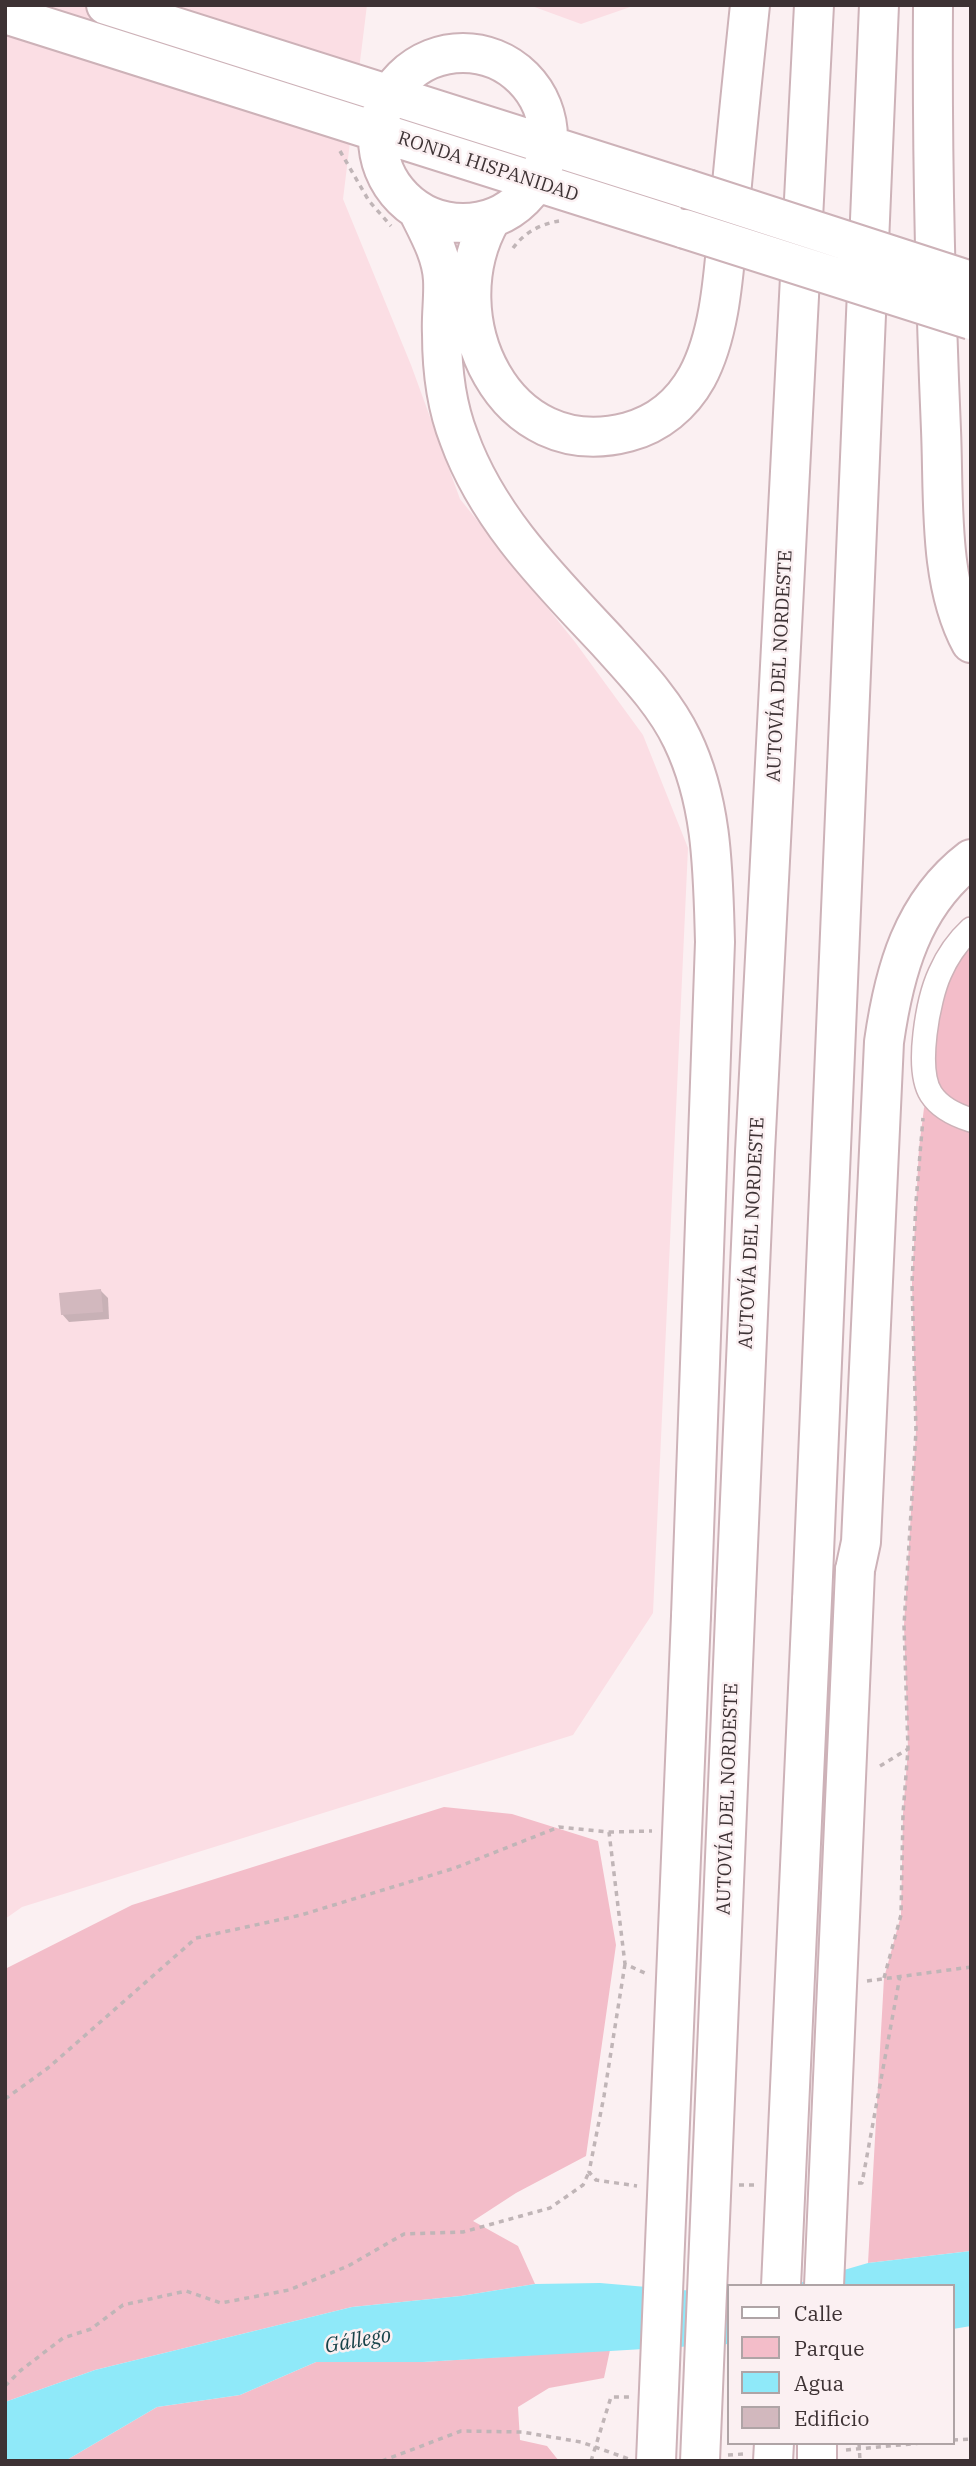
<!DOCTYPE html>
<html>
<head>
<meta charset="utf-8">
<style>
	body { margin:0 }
	#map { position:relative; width:976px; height:2466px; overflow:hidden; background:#fbf0f2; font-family:"IBM Plex Serif",serif }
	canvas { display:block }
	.frame { position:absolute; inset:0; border:7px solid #3d3234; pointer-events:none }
	.legend { position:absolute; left:727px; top:2284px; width:228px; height:161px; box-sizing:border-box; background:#fbf0f2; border:2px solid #afa4a6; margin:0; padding:9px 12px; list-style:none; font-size:21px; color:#3d3234 }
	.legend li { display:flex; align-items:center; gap:14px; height:35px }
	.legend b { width:35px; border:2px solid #afa4a6 }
</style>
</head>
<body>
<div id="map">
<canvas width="976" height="2466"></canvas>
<div class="frame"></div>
<ul class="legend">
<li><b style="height:9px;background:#fff"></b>Calle</li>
<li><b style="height:19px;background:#f3bdc9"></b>Parque</li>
<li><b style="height:19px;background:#8fe9f9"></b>Agua</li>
<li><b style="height:19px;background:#d2b8be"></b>Edificio</li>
</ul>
</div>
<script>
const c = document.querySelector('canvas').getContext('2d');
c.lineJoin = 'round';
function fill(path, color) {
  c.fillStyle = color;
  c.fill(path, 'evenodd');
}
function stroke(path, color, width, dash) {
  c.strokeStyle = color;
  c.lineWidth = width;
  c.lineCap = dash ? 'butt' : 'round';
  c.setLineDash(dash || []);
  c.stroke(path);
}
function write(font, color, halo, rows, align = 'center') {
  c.font = font + ' "IBM Plex Serif",serif';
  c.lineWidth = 5;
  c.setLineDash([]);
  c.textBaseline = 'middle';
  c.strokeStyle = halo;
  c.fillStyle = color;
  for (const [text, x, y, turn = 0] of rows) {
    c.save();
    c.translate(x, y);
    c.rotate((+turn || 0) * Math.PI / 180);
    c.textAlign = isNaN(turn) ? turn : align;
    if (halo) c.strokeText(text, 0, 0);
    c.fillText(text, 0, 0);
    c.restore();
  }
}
const built = new Path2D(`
	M5,5H367L343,199L411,365L460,499L575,642L643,735L688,848L653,1613L573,1735L22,1907L5,1919Z
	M529,5H636L581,24Z`);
const green = new Path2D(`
	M971,929V2251L868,2263L884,1978L901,1915L903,1814L908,1749L904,1625L916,1431L912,1283L919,1148L924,1108L930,1093L927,1022Z
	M444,1807L512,1814L598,1841L616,1945L586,2156L516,2193L473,2221L518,2246L535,2284L461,2296L352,2307L95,2370L5,2402V1969L132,1905Z
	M610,2350L604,2378L549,2388L518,2407L520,2440L547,2446L559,2461H65L157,2407L240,2395L316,2362H423Z`);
const water = new Path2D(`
	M971,2251V2326L953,2329V2286H789L868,2263Z
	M600,2283L729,2294V2344L423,2362H316L240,2395L157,2407L65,2461H5V2402L95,2370L352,2307L461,2296L535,2284Z`);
const shadow = new Path2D(`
	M101,1291L108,1298L109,1319L69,1322L62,1314Z`);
const building = new Path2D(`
	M101,1289L103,1312L61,1315L59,1293Z`);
const path = new Path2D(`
	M340,151L369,201L391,226
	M513,248C524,233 540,224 559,221
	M880,1766L908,1749
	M609,1832L652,1831
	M625,1964L604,2096L589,2172L596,2180L637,2186
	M884,1978L901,1915L903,1814L908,1749L904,1625L916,1431L912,1283L916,1202L923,1118
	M867,1981L971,1967
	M5,2099L48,2068L196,1938L301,1915L455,1868L559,1827L609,1832L625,1964L647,1974
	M858,2183H862L900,1976
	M739,2185H756
	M5,2386L20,2371L63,2338L91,2329L123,2305L186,2291L221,2303L289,2290L348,2266L404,2234L463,2232L550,2208L583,2185L589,2172
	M953,2440L971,2439
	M859,2443L860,2461
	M846,2450L921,2443
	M728,2455L744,2454
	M382,2461L461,2431L522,2432L581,2442L629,2459
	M591,2461L611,2397H629`);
const street = new Path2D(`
	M971,929C958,941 947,957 940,973C928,999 915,1069 931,1094C940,1108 955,1115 971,1120`);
const highway = new Path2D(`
	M106,5L687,189
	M933,5C932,147 935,288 941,430C944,498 938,582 971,643
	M5,14L685,229
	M378 138a85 85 0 1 1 170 0a85 85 0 1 1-170 0Z
	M418,211C429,233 442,256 443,280C444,298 441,316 442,334C442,369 446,405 459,438C488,519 551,581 608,642C635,672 665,703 682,739C713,803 713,872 715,942L691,1616
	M491,219C435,317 504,465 628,432C658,424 682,404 697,377C723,329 724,260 730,206C736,139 743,72 750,5
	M855,1570L861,1542L884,1042C894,972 912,904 971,859
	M736,1592L755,1152L814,5
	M812,1600L879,5`);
const highwayBridge = new Path2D(`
	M687,189L971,281
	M685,229L971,320
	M781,2286L812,1600
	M824,2286L855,1570
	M656,2461L691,1616
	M700,2461L736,1592
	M773,2461L774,2443
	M817,2461V2443`);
const streetNames = [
	["RONDA HISPANIDAD",488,167,18],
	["AUTOVÍA DEL NORDESTE",780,666,-87],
	["AUTOVÍA DEL NORDESTE",752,1233,-87],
	["AUTOVÍA DEL NORDESTE",728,1799,-88]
];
const waterNames = [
	["Gállego",358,2341,-10]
];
fill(built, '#fbdee4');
fill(green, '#f3bdc9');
fill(water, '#8fe9f9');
fill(shadow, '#0003');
fill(building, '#d2b8be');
stroke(street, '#cdb2b8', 26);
stroke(highway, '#cdb2b8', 42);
stroke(path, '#c0b5b7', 3.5, [5, 5]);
stroke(street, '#fff', 23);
stroke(highway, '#fff', 38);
stroke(highwayBridge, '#cdb2b8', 42, []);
stroke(highwayBridge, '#fff', 38);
write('19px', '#3d3234', '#fbf0f2', streetNames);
write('italic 21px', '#19434a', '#fbf0f2', waterNames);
</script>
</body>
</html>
